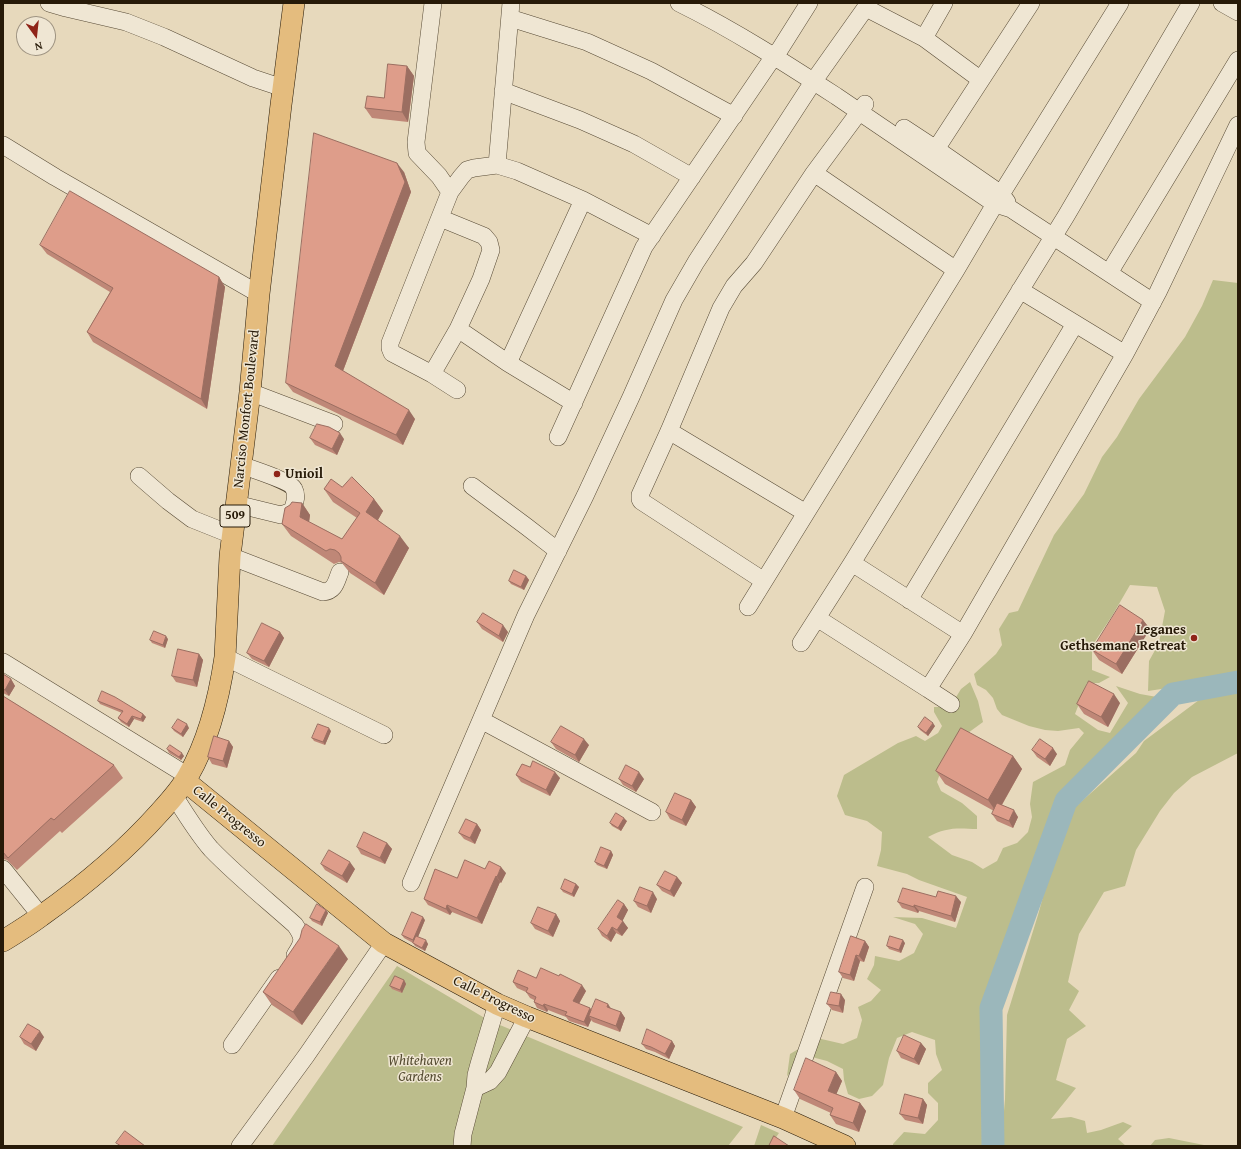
<!DOCTYPE html>
<html>
<head>
<meta charset="utf-8">
<style>
	body { margin:0 }
	#map { position:relative; width:1241px; height:1149px; overflow:hidden; background:#e7d9bc; font-family:"Gentium Book Plus",serif }
	canvas { display:block }
	.frame { position:absolute; inset:0; border:4px solid #271a08; pointer-events:none }
	.north { position:absolute; left:16px; top:16px; width:40px; height:40px; box-sizing:border-box; background:#efe6d3; border:1px solid #9f9482; border-radius:50%; rotate:165deg; font-size:11px; font-weight:700; line-height:16px; text-align:center; color:#271a08 }
	.north::after { content:''; display:block; margin:auto; width:14px; height:18px; background:#8f2418; clip-path:polygon(50% 0,100% 100%,50% 72%,0 100%) }
</style>
</head>
<body>
<div id="map">
<canvas width="1241" height="1149"></canvas>
<div class="frame"></div>
<div class="north">N</div>
</div>
<script>
const c = document.querySelector('canvas').getContext('2d');
c.lineJoin = 'round';
function fill(path, color) {
  c.fillStyle = color;
  c.fill(path, 'evenodd');
}
function stroke(path, color, width, dash) {
  c.strokeStyle = color;
  c.lineWidth = width;
  c.lineCap = dash ? 'butt' : 'round';
  c.setLineDash(dash || []);
  c.stroke(path);
}
function write(font, color, halo, rows, align = 'center') {
  c.font = font + ' "Gentium Book Plus",serif';
  c.lineWidth = 3;
  c.setLineDash([]);
  c.textBaseline = 'middle';
  c.strokeStyle = halo;
  c.fillStyle = color;
  for (const [text, x, y, turn = 0] of rows) {
    c.save();
    c.translate(x, y);
    c.rotate((+turn || 0) * Math.PI / 180);
    c.textAlign = isNaN(turn) ? turn : align;
    if (halo) c.strokeText(text, 0, 0);
    c.fillText(text, 0, 0);
    c.restore();
  }
}
const green = new Path2D(`
	M1213,280L1238,283V675L1168,688L1148,691L1149,661L1159,643L1165,611L1157,587L1130,585L1112,616L1092,646V670L1110,677L1099,683H1087L1075,714L1098,730L1110,733L1128,703L1116,686L1140,694L1157,697L1092,765L1059,797L995,974L981,1009L982,1146H893V1144L904,1132L925,1134L938,1120V1103L928,1093V1083L942,1070L936,1054L935,1040L912,1032L897,1038L889,1058L883,1085L872,1096L859,1099L848,1094L844,1080L843,1069L827,1061L808,1056L787,1076L790,1054L817,1038L843,1044L857,1038L862,1020L858,1007L871,1001L881,990L867,979L874,965L875,956L899,961L914,953L923,934L915,924L893,917L922,918L956,928L967,897L919,880L907,874L877,866L881,850L882,832L867,821L845,815L837,796L844,775L898,743L916,736L925,741L938,733L942,726L934,712V707H950L961,689L970,682L978,701L983,722L957,741L946,756L937,782L941,791L962,803L977,816V829C957,828 946,827 928,837L952,855L972,862L983,869L997,861L1003,848L1017,843L1028,832L1032,817L1030,804L1033,782L1065,765L1070,750L1084,733L1079,728L1058,731L1045,730L1029,726L1002,715L997,709L993,698L986,690L977,685L974,674L996,654L1002,645L999,629L1009,613L1018,611L1054,535L1084,494L1102,457L1117,437L1139,399L1185,337L1202,306Z
	M1238,689V753L1192,777L1174,793L1160,811L1136,850L1125,886L1104,892L1079,934L1068,982L1079,991L1069,1010L1086,1026L1067,1039L1056,1080L1076,1088L1051,1119L1071,1117L1085,1121L1087,1133L1101,1130L1123,1122L1132,1126L1118,1139L1126,1146H1001L1005,1099L1007,1015L1038,915L1058,842L1074,808L1136,753L1144,741L1199,700Z
	M397,966L488,1020L743,1127L728,1146H272Z
	M761,1125L779,1133L770,1146H754Z
	M1169,1138L1209,1146H1150L1155,1140Z`);
const river = new Path2D(`
	M993,1146L991,1008L1066,801L1173,694L1238,682`);
const minor = new Path2D(`
	M49,3L66,8L126,22L164,37L253,78L283,88
	M433,3L416,142L417,153L439,176L450,192
	M679,3C734,30 785,63 836,96C889,132 942,168 995,204L1011,209L1153,302
	M944,3L924,38L981,80
	M1222,3L1238,12
	M866,8L924,38
	M510,18L587,42L651,71L734,116
	M503,91L580,120L634,144L692,177
	M904,128L936,149L1001,194L1007,202
	M3,145L55,177L259,294
	M936,149L1031,3
	M497,165L511,3
	M814,173L956,270
	M1109,273L1238,60
	M1020,290L1125,354
	M458,329L508,363L574,403
	M508,363L583,200
	M432,374L458,329L481,279L491,250L489,242L484,236L440,218
	M457,390L432,374L392,353L390,348V343L450,192L461,177L467,170L474,168L497,165L517,171L583,200L652,236
	M250,392L334,424
	M669,431L806,513
	M558,437L644,247L774,56L780,49L809,3
	M139,476L168,501L192,519L232,535
	M472,486L527,527L558,551
	M236,504L281,515L292,511C294,504 298,497 294,489C291,481 251,469 241,465
	M230,556L323,592C335,591 336,582 340,572
	M852,563L963,634
	M764,581L641,501L640,499V495L669,431L721,308L734,286L754,263L814,173L865,104
	M909,600L1075,324
	M748,607L956,270L995,204L1120,3
	M817,618L928,689L963,634L1125,354L1158,292L1238,125
	M801,643L852,563L1066,216L1191,3
	M225,657L384,735
	M3,662L188,776
	M928,689L951,704
	M481,720L652,812
	M174,796C186,814 197,833 211,849C237,876 267,900 295,925C304,938 304,941 295,955
	M3,869L41,916
	M411,883L526,615L585,496L631,397L674,300L696,262L813,82L869,3
	M232,1045L279,978
	M475,1088L490,1081L498,1072L527,1017
	M783,1118L865,887
	M240,1146L306,1056L384,943
	M462,1146L463,1134L475,1088L476,1075L479,1064L497,1004`);
const major = new Path2D(`
	M185,781L384,943L497,1004L527,1017L783,1118L845,1146
	M3,941C16,933 29,925 41,916C82,887 127,849 160,812C170,801 181,789 188,776C209,740 219,698 225,657L230,556L250,392L259,294L281,105L294,3`);
const wall = new Path2D(`
	M407,66L414,76L408,122L372,118L365,108L384,98Z
	M404,172L411,192L343,371L415,419L403,445L293,392L286,383Z
	M40,245L219,277L225,287L207,409L93,342L87,332L110,292L47,254Z
	M310,438L344,439L337,455L315,445Z
	M342,487L374,499L383,511L378,520L409,548L384,595L350,573L342,563L339,562L334,564L291,536L282,524L290,505L302,503L310,515L309,522L342,539L357,518L333,502L324,489Z
	M526,576L529,580L524,590L511,584L509,581Z
	M1143,620L1150,629L1122,674L1099,660L1092,650Z
	M477,622L508,632L503,642L482,629Z
	M280,632L284,638L269,667L252,659L247,653Z
	M168,639L165,648L152,643L150,640Z
	M199,654L203,660L197,687L176,682L172,676Z
	M3,674L11,679L15,686L9,696L3,693Z
	M3,696L114,765L123,778L62,833L60,831L17,870L7,860L3,859Z
	M98,701L143,714L146,717L143,722L134,719L129,727L121,722L118,718L122,713L100,704Z
	M1120,703L1108,727L1084,714L1077,704Z
	M935,726L928,736L920,730L918,727Z
	M172,728H189L183,737L174,731Z
	M331,731L325,745L314,741L312,738Z
	M229,741L233,747L227,768L212,764L208,757Z
	M551,742L589,745L579,762L556,749Z
	M167,749L184,756L181,760L169,753Z
	M1032,750L1057,754L1050,766L1037,757Z
	M1013,756L1022,769L1002,805L1018,817L1013,828L997,821L992,814L994,811L945,784L936,771Z
	M530,767L560,778L550,796L521,782L516,775Z
	M619,779H644L636,792L623,785Z
	M691,800L696,807L686,826L670,819L666,812Z
	M627,821L621,831L612,826L610,823Z
	M477,824L481,830L475,844L464,839L459,833Z
	M387,843L392,849L385,864L361,854L357,847Z
	M611,851L613,855L607,869L597,865L595,862Z
	M321,864L355,869L347,883L325,870Z
	M506,873L501,883L500,882L482,924L452,912L450,915L428,905L424,899L457,878Z
	M677,877L682,883L674,897L662,891L657,885Z
	M576,884L579,887L574,897L563,892L561,889Z
	M936,897L961,902L955,922L919,911L918,913L902,908L898,902Z
	M657,899L651,913L638,907L634,901Z
	M624,904L628,910L622,921L628,928L622,936L616,933L611,942L602,936L598,929Z
	M326,910L328,913L322,926L312,921L310,918Z
	M556,914L560,921L553,937L535,929L531,923Z
	M425,920L418,937L428,944L425,951L415,946L413,943L404,938L402,935Z
	M865,941L869,947L864,962L860,961L854,981L843,978L839,972Z
	M905,943L901,953L889,949L887,946Z
	M348,959L302,1025L272,1005L263,992Z
	M536,978L586,991L579,1004L590,1008L591,1010L611,1009L621,1012L625,1018L620,1032L593,1022L591,1020L588,1027L569,1021L566,1017L548,1010L547,1012L537,1008L534,1002V1000L530,998L526,992L517,988L513,982Z
	M404,980L406,984L402,993L392,989L390,986Z
	M845,1000L843,1013L832,1010L827,1004Z
	M20,1037H44L36,1051L24,1044Z
	M672,1041L675,1046L669,1059L655,1052L646,1049L642,1044Z
	M921,1043L926,1049L919,1065L901,1058L897,1051Z
	M836,1072L842,1081L836,1094L860,1103L866,1111L859,1132L836,1124L830,1115L831,1113L800,1099L794,1090Z
	M923,1099L927,1105L923,1124L905,1120L900,1114Z`);
const shadedWall = new Path2D(`
	M407,66L414,76L408,122L402,112Z
	M397,163L404,172L411,192L341,376L335,366Z
	M219,277L225,287L207,409L201,399Z
	M409,410L415,419L403,445L396,435Z
	M340,433L344,439L337,455L332,449Z
	M374,499L383,511L375,525L366,512Z
	M302,503L310,515L308,529L300,517Z
	M400,536L409,548L384,595L375,583Z
	M526,576L529,580L524,590L521,587Z
	M1143,620L1150,629L1122,674L1116,664Z
	M503,625L508,632L503,642L499,636Z
	M280,632L284,638L269,667L264,661Z
	M166,636L168,639L165,648L163,645Z
	M199,654L203,660L197,687L193,680Z
	M11,679L15,686L9,696L5,690Z
	M1114,694L1120,703L1108,727L1101,717Z
	M143,714L146,717L143,722L141,719Z
	M132,716L134,719L129,727L127,724Z
	M933,723L935,726L928,736L926,733Z
	M187,724L189,728L183,737L181,734Z
	M329,728L331,731L325,745L323,742Z
	M584,739L589,745L579,762L575,755Z
	M229,741L233,747L227,768L223,761Z
	M1053,748L1057,754L1050,766L1045,759Z
	M182,753L184,756L181,760L179,757Z
	M1013,756L1022,769L997,813L988,800Z
	M555,772L560,778L550,796L546,790Z
	M639,772L644,779L636,792L632,786Z
	M691,800L696,807L686,826L682,820Z
	M1014,810L1018,817L1013,828L1009,821Z
	M624,818L627,821L621,831L618,828Z
	M477,824L481,830L475,844L470,838Z
	M387,843L392,849L385,864L380,858Z
	M611,851L613,855L607,869L604,866Z
	M350,862L355,869L347,883L342,876Z
	M501,867L506,873L501,883L497,877Z
	M496,876L500,882L482,924L477,918Z
	M677,877L682,883L674,897L670,891Z
	M576,884L579,887L574,897L572,894Z
	M653,892L657,899L651,913L647,906Z
	M956,896L961,902L955,922L951,916Z
	M624,904L628,910L621,924L617,917Z
	M447,905L452,912L450,915L446,909Z
	M914,905L919,911L918,913L914,907Z
	M326,910L328,913L322,926L320,922Z
	M556,914L560,921L553,937L548,931Z
	M423,917L425,920L415,944L413,940Z
	M623,921L628,928L622,936L617,930Z
	M612,927L616,933L611,942L607,936Z
	M426,940L428,944L425,951L422,948Z
	M903,940L905,943L901,953L899,950Z
	M865,941L869,947L864,962L859,956Z
	M339,946L348,959L302,1025L293,1012Z
	M856,955L860,961L854,981L850,975Z
	M404,980L406,984L402,993L400,990Z
	M582,985L586,991L577,1007L573,1001Z
	M841,994L845,1000L843,1013L839,1006Z
	M544,1004L548,1010L547,1012L543,1006Z
	M608,1004L612,1010L607,1007Z
	M590,1008L594,1014L589,1016L591,1020L588,1027L584,1022Z
	M621,1012L625,1018L620,1032L616,1026Z
	M40,1031L44,1037L36,1051L31,1044Z
	M672,1041L675,1046L669,1059L665,1054Z
	M921,1043L926,1049L919,1065L914,1059Z
	M836,1072L842,1081L834,1100L828,1091Z
	M923,1099L927,1105L923,1124L918,1118Z
	M860,1103L866,1111L859,1132L853,1123Z`);
const building = new Path2D(`
	M388,64L407,66L402,112L365,108L367,96L384,98Z
	M314,133L397,163L405,182L335,366L409,410L396,435L286,383Z
	M70,191L219,277L201,399L87,332L113,288L40,245Z
	M317,424L329,427L340,433L332,449L310,438Z
	M352,477L374,499L366,512L400,536L375,583L341,561V557L339,553L335,550L330,549L326,551L282,524L285,508L290,505L292,502L302,503L300,517L342,539L360,513L324,489L331,479L342,487Z
	M514,570L526,576L521,587L509,581Z
	M1120,605L1143,620L1116,664L1092,650Z
	M483,613L503,625L499,636L477,622Z
	M262,623L280,632L264,661L247,653Z
	M154,631L166,636L163,645L150,640Z
	M178,649L199,654L193,680L172,676Z
	M3,674L11,679L5,690L3,689Z
	M1089,681L1114,694L1101,717L1077,704Z
	M102,691L115,697L143,714L141,719L132,716L127,724L118,718L123,711L98,701Z
	M3,696L114,765L54,820L51,818L8,858L3,852Z
	M925,717L933,723L926,733L918,727Z
	M178,719L187,724L181,734L172,728Z
	M318,724L329,728L323,742L312,738Z
	M561,726L584,739L575,755L551,742Z
	M961,728L1013,756L988,800L936,771Z
	M214,736L229,741L223,761L208,757Z
	M1040,739L1053,748L1045,759L1032,750Z
	M170,745L182,753L179,757L167,749Z
	M533,761L555,772L546,790L516,775L522,764L530,767Z
	M626,765L639,772L632,786L619,779Z
	M675,793L691,800L682,820L666,812Z
	M997,803L1014,810L1009,821L992,814Z
	M616,813L624,818L618,828L610,823Z
	M466,819L477,824L470,838L459,833Z
	M364,832L387,843L380,858L357,847Z
	M601,847L611,851L604,866L595,862Z
	M329,850L350,862L342,876L321,864Z
	M465,860L485,869L489,861L501,867L497,877L496,876L477,918L447,905L446,909L424,899L435,869L457,878Z
	M665,871L677,877L670,891L657,885Z
	M565,879L576,884L572,894L561,889Z
	M640,887L653,892L647,906L634,901Z
	M903,888L936,897L938,891L956,896L951,916L914,905V907L898,902Z
	M618,900L624,904L617,917L623,921L617,930L612,927L607,936L598,929Z
	M317,904L326,910L320,922L310,918Z
	M538,907L556,914L548,931L531,923Z
	M412,912L423,917L413,940L402,935Z
	M306,924L339,946L293,1012L263,992L300,938L302,930Z
	M416,936L426,940L422,948L413,943Z
	M851,936L865,941L859,956L856,955L850,975L839,972Z
	M890,936L903,940L899,950L887,946Z
	M541,968L559,976L560,974L582,985L573,1001L590,1008L584,1022L565,1015L567,1012L544,1004L543,1006L534,1002L536,997L526,992L528,988L513,982L518,970L536,978Z
	M395,976L404,980L400,990L390,986Z
	M831,992L841,994L839,1006L827,1004Z
	M596,999L608,1004L607,1007L621,1012L616,1026L589,1016Z
	M28,1024L40,1031L31,1044L20,1037Z
	M647,1029L672,1041L665,1054L651,1047L642,1044Z
	M904,1035L921,1043L914,1059L897,1051Z
	M806,1058L836,1072L828,1091L860,1103L853,1123L830,1115L833,1108L794,1090Z
	M905,1094L923,1099L918,1118L900,1114Z
	M125,1131L145,1146H121L116,1143Z
	M774,1136L789,1146H769Z`);
const markers = [
	[277,474,4,"#8f2418"],
	[1194,638,4,"#8f2418"]
];
const shields = [
	[235,516,30]
];
const shieldNames = [
	["509",235,516]
];
const streetNames = [
	["Narciso Monfort Boulevard",247,409,-84],
	["Calle Progresso",229,817,39],
	["Calle Progresso",494,1000,26]
];
const poiNames = [
	["Unioil",285,474],
	["Leganes",1186,630,"right"],
	["Gethsemane Retreat",1186,646,"right"]
];
const parkNames = [
	["Whitehaven",420,1061],
	["Gardens",420,1077]
];
fill(green, '#bcbd8c');
stroke(river, '#9bb7bb', 23);
stroke(minor, '#574a35', 18);
stroke(major, '#271a08', 22);
stroke(minor, '#efe6d3', 17);
stroke(major, '#e4bc7e', 21);
fill(wall, '#bf8777');
fill(shadedWall, '#9b6e61');
fill(building, '#de9d8a');
stroke(building, '#9b6e61', 1);
for (const [x, y, r, color] of markers) {
  const dot = new Path2D();
  dot.arc(x, y, r, 0, 2 * Math.PI);
  c.fillStyle = color;
  c.fill(dot);
  stroke(dot, '#efe6d3', 1.5);
}
for (const [x, y, w] of shields) {
  const box = new Path2D();
  box.roundRect(x - w / 2, y - 11, w, 22, 3);
  c.fillStyle = '#efe6d3';
  c.fill(box);
  stroke(box, '#271a08', 1);
}
write('bold 13px', '#271a08', null, shieldNames);
write('14px', '#271a08', '#efe6d3', streetNames);
write('bold 14px', '#271a08', '#efe6d3', poiNames, 'left');
write('italic 14px', '#544b30', '#efe6d3', parkNames);
</script>
</body>
</html>
